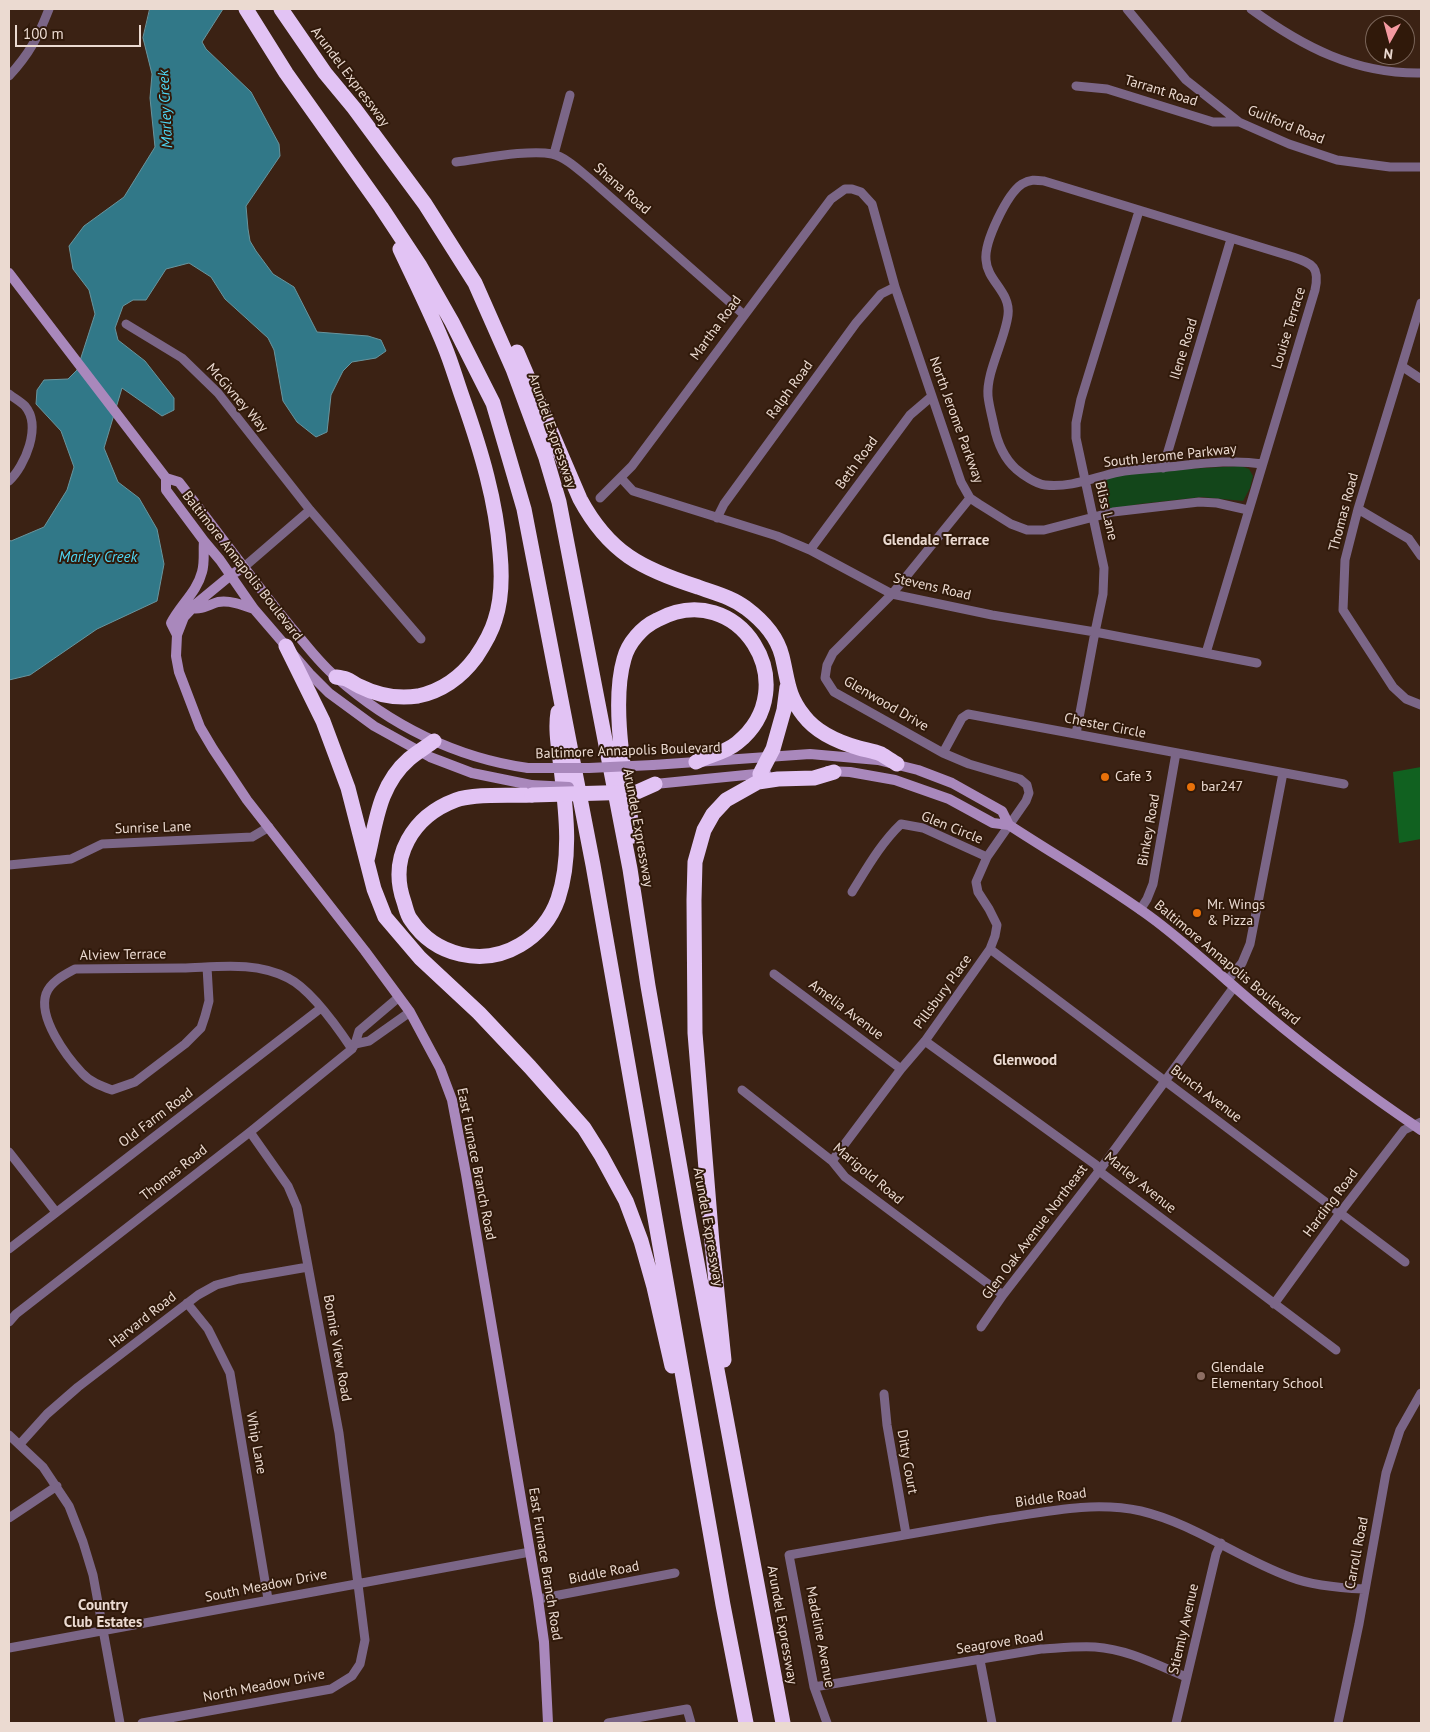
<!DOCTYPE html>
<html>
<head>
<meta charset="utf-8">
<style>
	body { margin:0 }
	#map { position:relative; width:1430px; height:1732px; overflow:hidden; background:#3b2214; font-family:"PT Sans",sans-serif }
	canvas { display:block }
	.frame { position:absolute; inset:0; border:10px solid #ebdad1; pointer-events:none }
	.north { position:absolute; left:1365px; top:15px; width:50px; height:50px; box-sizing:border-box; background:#30190a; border:1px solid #7b665a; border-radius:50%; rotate:187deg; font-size:14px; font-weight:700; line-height:20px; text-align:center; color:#ebdad1 }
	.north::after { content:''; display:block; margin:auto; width:18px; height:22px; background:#f49aa1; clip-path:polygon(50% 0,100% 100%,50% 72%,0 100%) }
	.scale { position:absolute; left:15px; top:25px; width:126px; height:22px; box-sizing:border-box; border:2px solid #ebdad1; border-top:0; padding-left:6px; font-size:15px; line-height:18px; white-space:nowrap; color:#ebdad1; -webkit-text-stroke:4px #30190a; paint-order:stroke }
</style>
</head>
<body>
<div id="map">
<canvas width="1430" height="1732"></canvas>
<div class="frame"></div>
<div class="north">N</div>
<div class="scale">100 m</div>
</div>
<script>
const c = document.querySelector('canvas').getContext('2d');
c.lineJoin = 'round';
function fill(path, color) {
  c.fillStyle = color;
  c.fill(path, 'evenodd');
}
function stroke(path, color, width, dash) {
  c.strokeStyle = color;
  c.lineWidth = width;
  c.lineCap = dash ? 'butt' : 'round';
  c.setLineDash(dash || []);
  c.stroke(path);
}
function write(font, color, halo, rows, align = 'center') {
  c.font = font + ' "PT Sans",sans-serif';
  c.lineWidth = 4;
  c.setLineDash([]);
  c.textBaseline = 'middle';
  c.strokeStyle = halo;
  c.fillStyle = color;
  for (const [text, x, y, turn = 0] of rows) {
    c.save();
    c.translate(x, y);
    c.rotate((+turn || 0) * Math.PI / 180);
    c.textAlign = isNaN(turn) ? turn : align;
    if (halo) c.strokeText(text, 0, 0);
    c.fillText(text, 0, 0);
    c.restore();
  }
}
const green = new Path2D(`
	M1241,466L1249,469L1253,476L1250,488L1243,501L1202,497L1139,504L1104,511L1096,487L1100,483L1112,476L1168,470Z`);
const forest = new Path2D(`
	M1421,767V839L1399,843L1393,772Z`);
const water = new Path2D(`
	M150,9H223L202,42L206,49L251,92L279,144L280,156L246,206L248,229L250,241L256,251L273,274L294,287L317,332L368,336L381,340L386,351L376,358L352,362L343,371L331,395L327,432L316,437L297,422L283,401L274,350L268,338L225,299L211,277L189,263L166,269L146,300H133L123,306L115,328L118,340L145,361L174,398V410L162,416L122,388L104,448L118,482L139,498L157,529L164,564L157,601L97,629L30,675L9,680V540L11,541L44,527L67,490L74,467L61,431L36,404L37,390L44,380L68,379L77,370L95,314L89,290L73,269L69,246L84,226L124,197L155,147L150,98L152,74L143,38Z`);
const street = new Path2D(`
	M1127,9L1186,80L1239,122L1289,144L1337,160L1390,167H1421
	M1251,9C1303,47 1355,74 1421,73
	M9,76C30,53 38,37 49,9
	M1076,86L1107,89L1213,122H1239
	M554,154L570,95
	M456,162C481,159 529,149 552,154C566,157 580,171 590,179L743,314
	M1421,303L1358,509L1345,560L1343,610L1393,687L1406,699L1421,705
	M126,324L182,358L218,393L310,510L421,639
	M1403,367L1421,379
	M9,394C14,398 21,402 25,406C42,426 25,466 9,481
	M1163,468L1231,239
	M621,478L633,491L777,536L810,550L892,594L992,615L1095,632L1257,663
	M600,498L632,466L831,199L845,189H852L861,192L872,204L895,287L961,482L970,498L979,504L1011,524L1027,530H1044L1113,512L1199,502L1217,503L1248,510
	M1358,509L1409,539L1421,556
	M717,518L724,504L856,323L881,294L895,287
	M810,550L910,415L931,397
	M244,567L310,510
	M1206,653L1315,290C1320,267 1313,264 1293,257L1044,181C1036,180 1030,179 1022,184C1007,194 984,242 986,260C987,281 1011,292 1008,315C1005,340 986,372 988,396C989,406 992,416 994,426C997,441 1004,458 1016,469C1023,475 1036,484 1045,485C1071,488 1095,477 1119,472C1135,469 1152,469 1168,467C1199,464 1232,459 1262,464
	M1076,734L1095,632L1103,594L1104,568L1076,438V423L1081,399L1139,211
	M943,753L962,718L968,714L1344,784
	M9,865L71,859L102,844L252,837L269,827
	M852,892C867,868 881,843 901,824L923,828L987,857
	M1140,910L1147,899L1153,884L1176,753
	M990,949L1405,1262
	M207,967L209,1001L205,1016L201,1028L185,1044L135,1082L112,1090C101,1086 90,1082 82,1073C66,1056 38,1018 46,994C50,982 64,975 75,969C111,969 147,968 182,968C218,967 255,961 288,978C310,989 338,1028 352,1049
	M774,974L901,1069
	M1227,981L1242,963L1250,944L1283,773
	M925,1041L1096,1165L1099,1171L1336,1350
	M355,1044L369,1041L410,1012
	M742,1090L832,1161L845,1177L1003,1295
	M9,1152L56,1212
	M832,1161L901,1069L925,1041L990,949L995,936L997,925L989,909L978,892L976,882L987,857L1026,801L1029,793L1027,785L1020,779L969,764L943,753L834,692L825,678L827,665L833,653L892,594L970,498
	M9,1249L321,1008
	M187,1303L208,1329L230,1373L268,1599
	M1274,1304L1340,1213L1404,1130L1421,1122
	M9,1322L16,1314L250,1132L352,1049L355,1044L359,1031L399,997
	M981,1327L1003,1295L1099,1171L1234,987
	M884,1394L887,1425L906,1534
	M9,1435L43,1467L69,1506L83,1542L93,1575L120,1723
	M20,1444L47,1414L78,1387L198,1295L216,1285L239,1279L308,1267
	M9,1518L57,1486
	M538,1599L675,1573
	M9,1648L530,1552
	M980,1660L992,1723
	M814,1687L1041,1649C1059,1648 1078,1646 1095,1647C1127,1649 1157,1665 1186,1677
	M142,1723L331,1689L352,1676L360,1664L365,1640L339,1433L297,1207L288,1186L250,1132
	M608,1723L687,1709L691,1723
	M827,1723L814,1687L789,1555C857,1543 924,1531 991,1520C1041,1513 1091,1500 1141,1511C1195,1524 1238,1558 1290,1577C1313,1586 1340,1588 1364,1589
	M1176,1723L1216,1554L1221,1543
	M1338,1723L1359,1624L1386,1473L1400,1430L1421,1393`);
const secondary = new Path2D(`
	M9,273L166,478L179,482C216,530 252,579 290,626C305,643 318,662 336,677C390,725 456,758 528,768
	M166,478V490L204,541L220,560L254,609L310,674L329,693L374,726L430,757L472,773L531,785
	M244,567L231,575L197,603L184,617L177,635L176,656L179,672L200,727L213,749L247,800L365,951L410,1012L440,1068L452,1100L466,1174L538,1599L544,1642L548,1723
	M191,608C202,610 208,605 218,602C230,600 243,605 254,609
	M177,635L171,623C180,605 197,592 202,572C205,562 203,551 204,541
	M653,765L810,754L878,760L918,770L952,783L1002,811L1009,825
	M828,771L850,772L895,780L949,799L993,823L1009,825C1058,857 1109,886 1156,921C1194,950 1229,983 1266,1014C1315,1055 1368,1094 1421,1130
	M655,784L766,773`);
const highway = new Path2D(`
	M246,9L286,73L381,207L420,266L452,322L493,403L524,509L593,865L723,1605L746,1723
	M281,9L325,73L354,108L425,204L475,283L513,369L546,458L559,502L630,869L648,986L690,1225L783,1723
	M517,352L580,499C609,553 642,569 698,587C714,593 732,597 746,608C762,620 777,636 782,656C788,680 787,695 804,716C817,733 838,742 859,748C866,750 874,751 881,754C886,757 892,761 897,764
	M286,646L323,721L348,788L374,889L385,917L420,958L479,1013L530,1067L584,1128L601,1155L626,1201L641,1241L654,1287L672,1366
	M336,677C350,679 348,680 359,686C377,695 398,699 418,696C442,691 462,676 476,657C484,645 491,634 495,620C502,599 502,574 500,553C496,500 481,451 464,402C457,383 452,364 444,345C431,313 415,281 400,249
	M760,774L773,749L784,710L787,687
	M532,795C512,796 474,793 456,800C413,816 388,857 404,902C406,908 407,915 411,920C435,956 483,967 520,945C537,935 551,919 558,899C572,857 566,811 561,768C559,750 555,730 558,712
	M633,836C627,786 610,707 624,659C628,643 642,627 657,620C739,576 807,687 737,743C725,753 709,755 696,762
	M367,860C376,824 378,786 409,759C417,752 426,747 434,741
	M724,1360L712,1243L695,1033L694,900L695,862L704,830L713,814L726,800L758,782L778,779L814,778L834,772`);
const secondaryBridge = new Path2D(`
	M528,768H589L653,765
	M531,785L569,787`);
const highwayBridge = new Path2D(`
	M532,795L637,792L655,784`);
const markers = [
	[1105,777,5,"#e8710a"],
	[1191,787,5,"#e8710a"],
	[1197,913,5,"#e8710a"],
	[1201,1376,5,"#8d6e63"]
];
const streetNames = [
	["Arundel Expressway",350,77,53],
	["Tarrant Road",1161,91,17],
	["Guilford Road",1286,125,22],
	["Shana Road",622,189,41],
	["Martha Road",716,328,-54],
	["Louise Terrace",1289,328,-73],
	["Ilene Road",1184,349,-73],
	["Ralph Road",790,390,-54],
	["McGivney Way",237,398,49],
	["North Jerome Parkway",956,420,70],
	["Arundel Expressway",552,431,71],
	["South Jerome Parkway",1170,456,-6],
	["Beth Road",857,463,-54],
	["Bliss Lane",1106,511,77],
	["Thomas Road",1344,512,-75],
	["Baltimore Annapolis Boulevard",242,566,52],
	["Stevens Road",932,587,13],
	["Glenwood Drive",886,704,30],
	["Chester Circle",1105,726,11],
	["Baltimore Annapolis Boulevard",628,751,-2],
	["Sunrise Lane",153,828,-2],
	["Arundel Expressway",638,828,80],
	["Glen Circle",952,828,22],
	["Binkey Road",1149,830,-80],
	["Alview Terrace",123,955,-1],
	["Baltimore Annapolis Boulevard",1227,963,40],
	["Pillsbury Place",943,992,-54],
	["Amelia Avenue",846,1010,37],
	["Bunch Avenue",1206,1094,37],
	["Old Farm Road",156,1118,-37],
	["East Furnace Branch Road",476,1164,79],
	["Thomas Road",174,1173,-38],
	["Marigold Road",868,1174,40],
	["Marley Avenue",1140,1183,39],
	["Harding Road",1331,1203,-53],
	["Arundel Expressway",708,1227,80],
	["Glen Oak Avenue Northeast",1035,1232,-53],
	["Harvard Road",143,1320,-38],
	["Bonnie View Road",337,1348,80],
	["Whip Lane",256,1443,80],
	["Ditty Court",907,1462,80],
	["Biddle Road",1051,1498,-8],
	["Carroll Road",1357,1553,-79],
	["East Furnace Branch Road",545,1564,81],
	["Biddle Road",604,1573,-11],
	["South Meadow Drive",266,1586,-11],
	["Arundel Expressway",782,1625,80],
	["Stiemly Avenue",1184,1629,-77],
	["Madeline Avenue",820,1637,79],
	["Seagrove Road",1000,1643,-9],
	["North Meadow Drive",264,1686,-11]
];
const poiNames = [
	["Cafe 3",1115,777],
	["bar247",1201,787],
	["Mr. Wings",1207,905],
	["& Pizza",1207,921],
	["Glendale",1211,1368],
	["Elementary School",1211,1384]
];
const waterNames = [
	["Marley Creek",166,109,-93],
	["Marley Creek",98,558]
];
const neighbourhoodNames = [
	["Glendale Terrace",936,541],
	["Glenwood",1025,1061],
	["Country",103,1606],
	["Club Estates",103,1623]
];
fill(green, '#13461a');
fill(forest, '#116120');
fill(water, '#317888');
stroke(water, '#69959e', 1);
stroke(street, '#7b6687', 9);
stroke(secondary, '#a988bc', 10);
stroke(highway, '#e2c3f4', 15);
stroke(secondaryBridge, '#a988bc', 10);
stroke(highwayBridge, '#e2c3f4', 15);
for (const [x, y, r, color] of markers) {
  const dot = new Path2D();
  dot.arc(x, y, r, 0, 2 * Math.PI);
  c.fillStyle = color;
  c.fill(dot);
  stroke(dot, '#30190a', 2);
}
write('14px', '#ebdad1', '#30190a', streetNames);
write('14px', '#ebdad1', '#30190a', poiNames, 'left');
write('italic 15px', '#4ed8f6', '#30190a', waterNames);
write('bold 15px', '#ebdad1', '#30190a', neighbourhoodNames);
</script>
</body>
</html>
